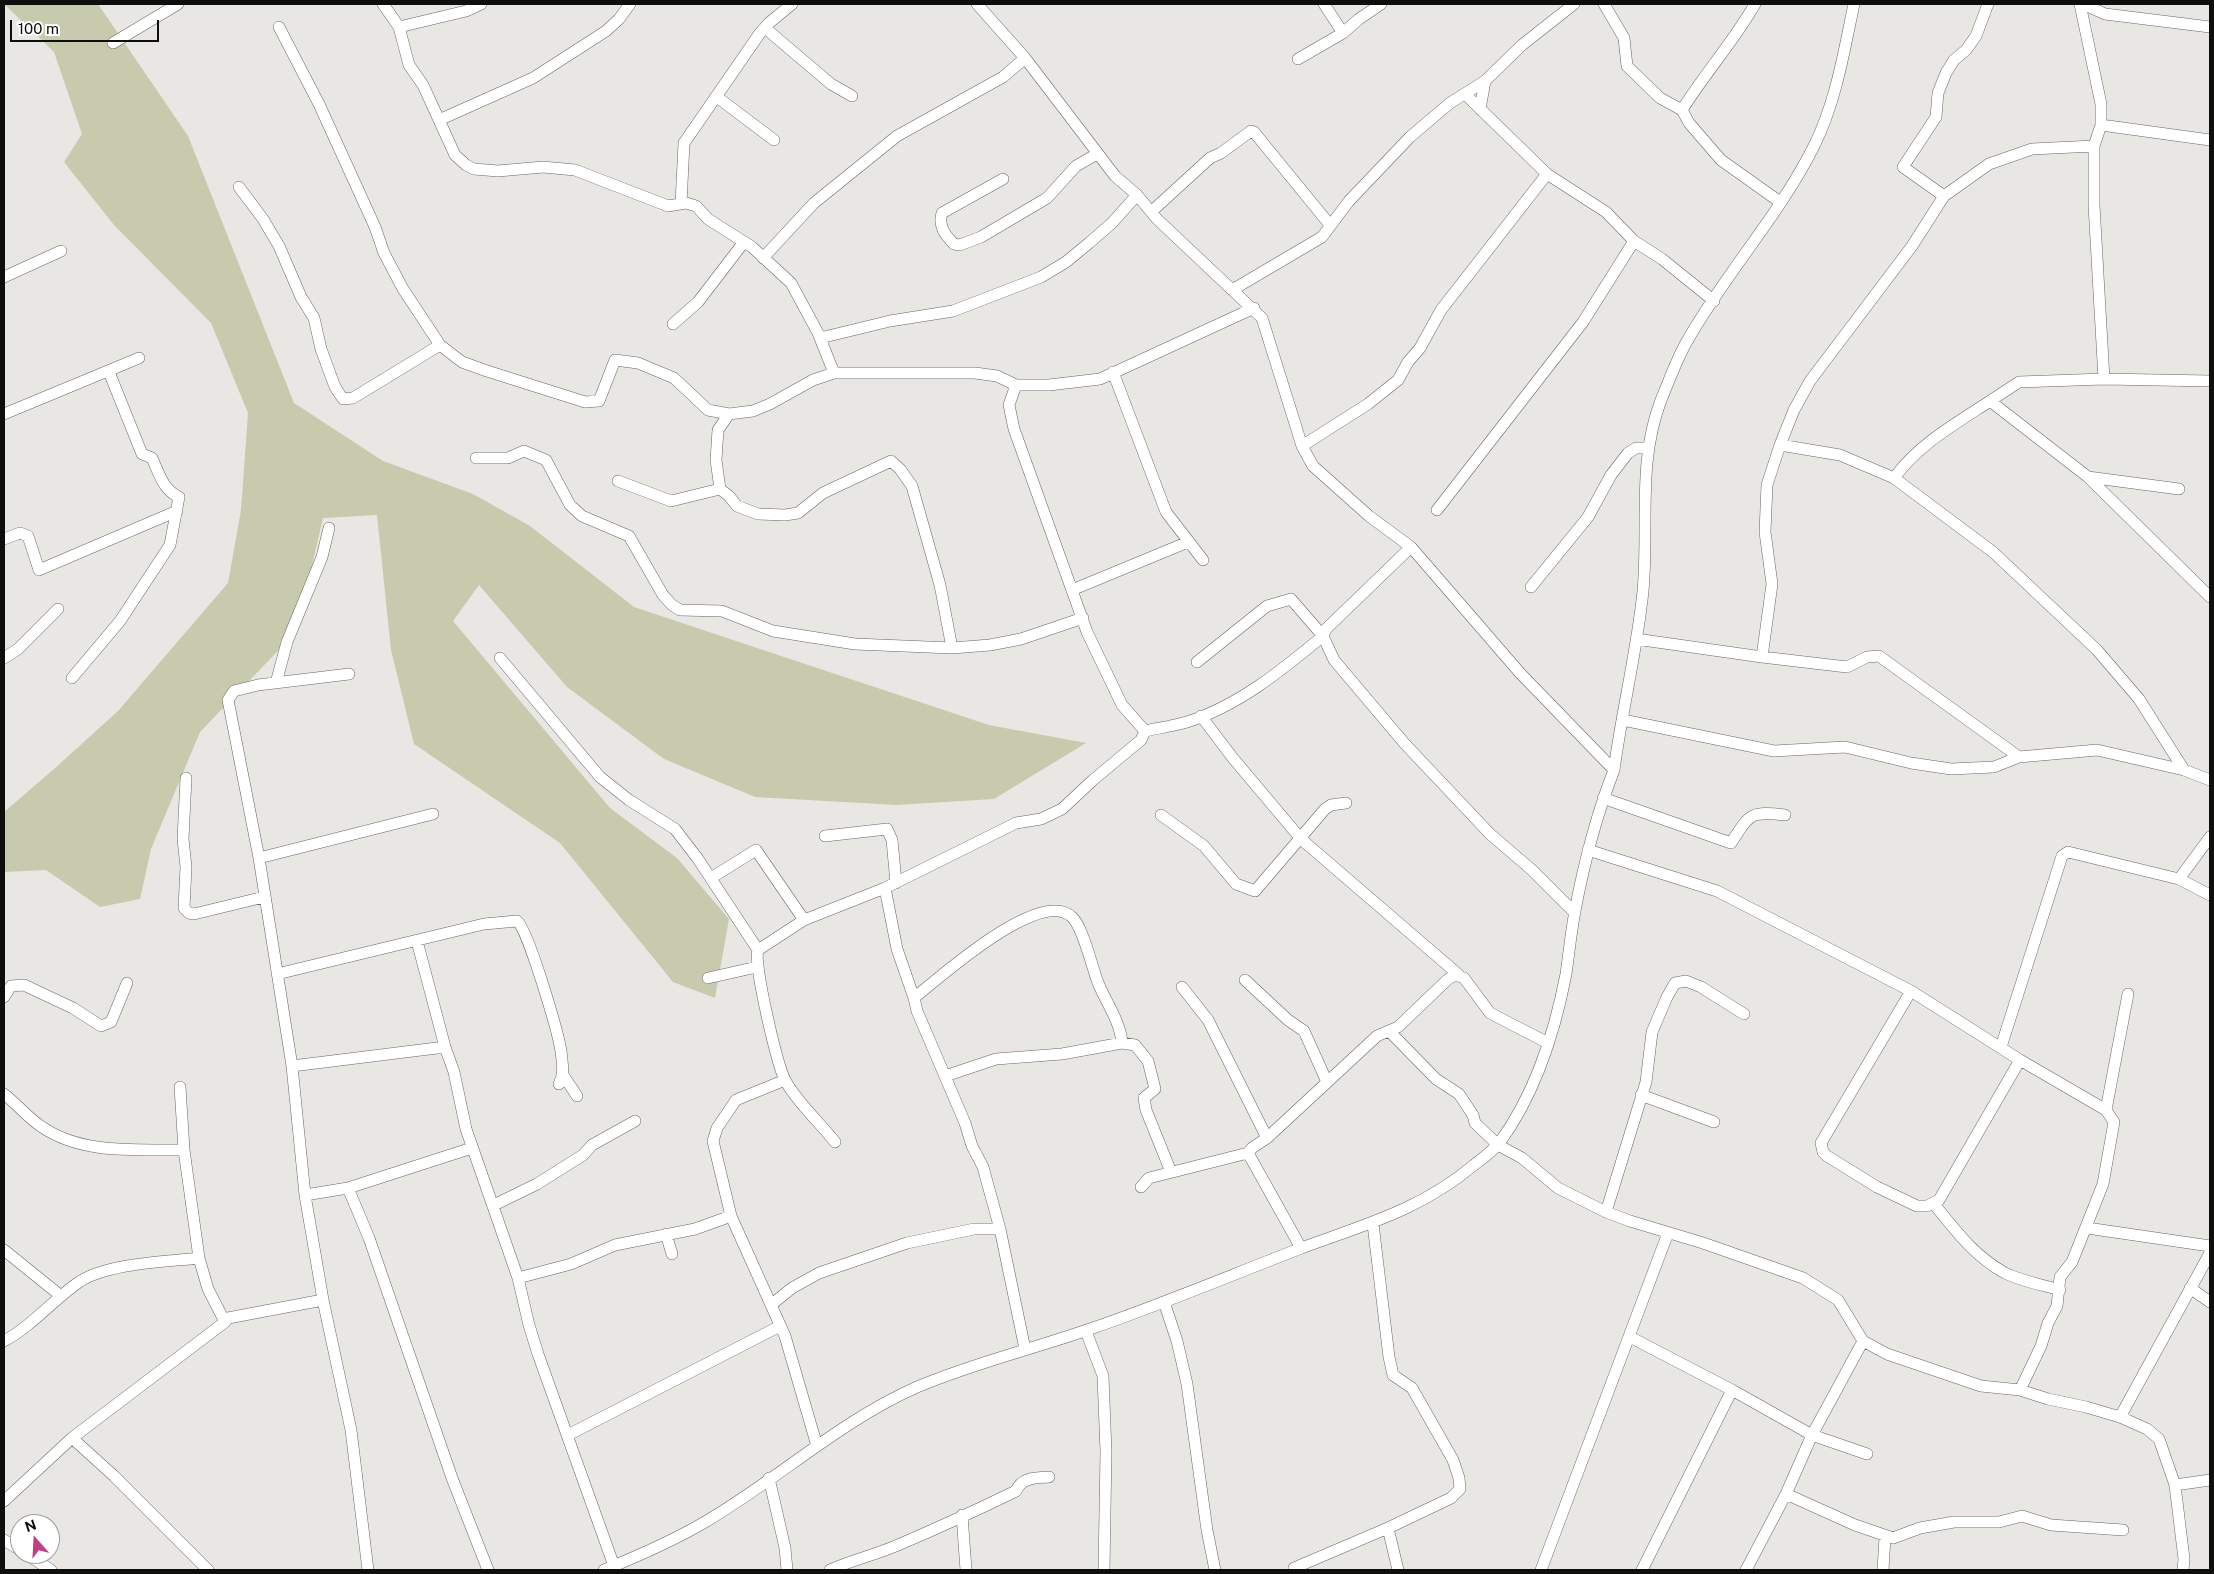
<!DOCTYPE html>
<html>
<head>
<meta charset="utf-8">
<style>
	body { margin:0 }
	#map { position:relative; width:2214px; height:1574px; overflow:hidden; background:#e8e7e4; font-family:"Public Sans",sans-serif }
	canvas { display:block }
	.frame { position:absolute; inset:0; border:5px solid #0e0e0d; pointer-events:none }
	.north { position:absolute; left:10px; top:1514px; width:50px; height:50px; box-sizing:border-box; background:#fff; border:1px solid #9f9f9e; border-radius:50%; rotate:341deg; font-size:14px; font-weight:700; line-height:20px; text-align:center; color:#0e0e0d }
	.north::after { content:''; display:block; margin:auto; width:18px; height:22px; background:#c03e86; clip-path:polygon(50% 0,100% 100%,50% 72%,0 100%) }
	.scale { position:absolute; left:10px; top:20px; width:149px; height:22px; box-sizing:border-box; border:2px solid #0e0e0d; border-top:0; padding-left:6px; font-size:15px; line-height:18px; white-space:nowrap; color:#0e0e0d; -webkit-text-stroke:4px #fff; paint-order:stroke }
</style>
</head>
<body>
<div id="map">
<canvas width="2214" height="1574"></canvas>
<div class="frame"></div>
<div class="north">N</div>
<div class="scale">100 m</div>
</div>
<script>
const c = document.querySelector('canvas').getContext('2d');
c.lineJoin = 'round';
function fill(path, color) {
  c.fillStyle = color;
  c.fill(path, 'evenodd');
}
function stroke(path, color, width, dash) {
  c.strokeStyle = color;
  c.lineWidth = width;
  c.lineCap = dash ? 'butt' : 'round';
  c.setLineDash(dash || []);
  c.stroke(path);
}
const green = new Path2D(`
	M4,4H98L188,136L294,403L383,461L473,494L530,526L634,607L989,725L1086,743L994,799L896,805L755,797L664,759L567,687L479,585L453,621L610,808L677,858L729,919L715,998L673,982L560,843L414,744L391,650L377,515L323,518L297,631L200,732L151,849L140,899L100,907L46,870L4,872V812L54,769L118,711L228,583L241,510L248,413L211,323L114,225L64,162L82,134L54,52Z`);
const street = new Path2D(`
	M383,4L399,27L409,65L423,85L455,155L466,165L474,169L498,171L543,167L575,170L668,206L686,203L696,206L708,219L752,247L791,283L818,333L834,373
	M977,4L1025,58L1115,176L1137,195L1157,219L1262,318L1302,446L1313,466L1369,516L1411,547L1520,673L1614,770
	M1324,4L1343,33
	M1604,4L1624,38L1627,66L1660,98L1682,110L1689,123L1721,160L1780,202
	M2080,4L2101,104V125L2210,140
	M2083,4L2105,14L2210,27
	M279,27L319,104L375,227L384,253L403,289L440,345L462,362L487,371L585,402L599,401L615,360L638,363L674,378L708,410L729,414L753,411L770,404L813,380L834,373H975L997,376L1016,385H1049L1100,379L1254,308
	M399,27L466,11L481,4
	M765,28L831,84L852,96
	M113,43L178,4
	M1298,59L1343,33L1359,19L1381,4
	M1465,94L1547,174L1606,212L1634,241L1662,259L1714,301
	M717,97L774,140
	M1480,109L1485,81
	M1682,110C1705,73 1734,41 1755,4
	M439,120L533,78L606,31L619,19L630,4
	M2101,125L2094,146V205L2104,379
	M1003,179L942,213C938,226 945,235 954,244L960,245L981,237L1047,198L1076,166L1097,154
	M239,187L263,219L279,246L301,297L314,318L321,349L335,387L343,399L353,398L440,345
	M1944,196L1903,167L1936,117L1938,93L1946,73L1954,60L1966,50L1976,36L1988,4
	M681,204L684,143L760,33L769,23L792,4
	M1151,212L1210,158L1221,153L1251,131L1254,132L1330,225
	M763,258L814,203L897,136L1003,77L1025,58
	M4,277L61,251
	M1232,290L1322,237L1349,201L1410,137L1450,103L1485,81L1522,45L1574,4
	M673,324L698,302L744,242
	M820,338L890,321L953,311L1041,277L1066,262L1089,243L1112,223L1137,195
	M1113,372L1166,512L1203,560
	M1990,401L2019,382L2104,379L2210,381
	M4,414L139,358
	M729,414L718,430L716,460L720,489L729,496L737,506L758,514L785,515L798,513L823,493L891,461L900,469L912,486L940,585L952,648
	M1780,445L1794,410L1810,381L1912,246L1944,196L1989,164L2032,149L2094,146
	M1302,446L1368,404L1398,380L1408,362L1420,348L1441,310L1547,174
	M476,458H508L524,451L546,460L570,505L582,516L629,536L663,595L672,605L680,610L722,611L773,631L855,644L952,648L990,645L1021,639L1083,618
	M2088,477L2179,489
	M1894,478C1919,444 1955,424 1990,401L2088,477L2210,597
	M618,481L671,501L720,489
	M1437,510L1583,322L1634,241
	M4,539L20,533L28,536L39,570L177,511
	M1531,587L1588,517L1611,475L1628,453L1636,448H1648
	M1072,590L1188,542
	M1636,639L1762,657L1772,584L1765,532L1767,485L1780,445L1840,455L1894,478L1993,552L2097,650L2139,699L2184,770
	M1762,657L1847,667L1867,657L1879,656L2019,757
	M4,658L18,649L58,609
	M500,658L600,777L629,800L675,829L698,859L758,950C753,963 777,1064 785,1080C795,1100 821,1124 835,1142
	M1197,662L1267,606L1291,599L1323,636L1334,660L1405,744L1490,834L1532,870L1575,913
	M349,674L258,685L234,691L228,700L259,858L292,1066L305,1195L323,1300L351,1430L368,1570
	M72,678L120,621L170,545L179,497C163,490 159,473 152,458L142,454L109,372
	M276,683L287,642L322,557L329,528
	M1201,716L1232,757L1301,839L1459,975
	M1623,720L1774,751L1845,747L1911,763L1951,769L1994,767L2019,757L2097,750L2184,770L2210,780
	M1145,731C1159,728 1173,726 1187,722C1238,706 1282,670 1323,636L1326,629L1411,547
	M186,778L183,839L186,867L184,908L189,913L194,914L264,897
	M1603,798L1731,843C1750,814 1749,811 1785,815
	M1161,815L1204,846L1236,884L1255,891L1325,809L1331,805L1346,803
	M825,836L887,829L892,840L896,883
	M1588,850L1717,891L1911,991L2020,1060L2106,1110L2114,1122L2103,1184L2072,1262L2060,1277L2057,1306L2048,1323L2041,1346L2020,1390
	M259,858L433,814
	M711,878L756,850L804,920
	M2179,879L2210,895
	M417,941L445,1047L454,1072L466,1129L518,1278L529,1325L538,1354L614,1566
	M758,950L804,920L885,888L1016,823L1041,819L1062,809L1093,780L1141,740L1145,731L1122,705L1087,632L1014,429L1009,405L1016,385
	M277,974L484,924L517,921C528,929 558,1032 561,1051C562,1062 565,1074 559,1084
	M708,978L757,967
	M1245,980L1288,1020L1304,1031L1327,1082
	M1182,987L1208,1020L1267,1138
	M1911,991L1821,1143L1823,1152L1827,1156L1877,1187L1917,1206H1927L1939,1200L2020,1060
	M4,997L11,986L24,985L73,1008L101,1026L111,1022L127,983
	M914,998C940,977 1040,887 1072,917C1082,926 1091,962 1096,977C1103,999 1120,1019 1122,1043
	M1390,1032L1436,1079L1459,1094L1473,1115L1475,1123L1498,1145L1522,1158L1558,1188L1606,1212L1630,1221L1703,1243L1803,1278L1838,1300L1863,1341L1887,1354L1981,1386L2020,1390L2048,1399L2086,1407L2120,1417L2147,1429L2159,1439L2175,1485L2184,1559L2183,1570
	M2001,1047L2062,856L2068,852L2179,879L2210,837
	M292,1066L445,1047
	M563,1075L577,1096
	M945,1076L996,1059L1062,1054L1122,1043L1135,1045L1148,1061L1155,1089L1144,1098L1146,1110L1171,1172
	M785,1080L736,1100L717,1128L713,1141L731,1216L785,1336L817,1446
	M180,1087L184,1150
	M4,1094C17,1104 28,1118 42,1127C83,1155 137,1149 184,1150L199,1258L208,1289L225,1322
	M1641,1095L1714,1122
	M2106,1110L2128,994
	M1248,1153L1301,1248
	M1141,1187L1149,1178L1248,1153L1252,1148L1267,1138L1377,1036L1398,1027L1445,982C1451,976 1456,974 1464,978L1490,1013L1548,1043
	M348,1188L369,1238L452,1478L488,1570
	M305,1195L348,1188L472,1148
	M1934,1204C1956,1231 1974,1256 2005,1273C2021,1281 2043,1285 2060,1290
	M494,1205L537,1184L583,1155L592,1145L635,1121
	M1606,1212L1646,1082L1652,1032L1667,997L1675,983L1686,981L1701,987L1744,1014
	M2087,1228L2210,1246
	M1000,1229L1025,1349
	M666,1234L672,1254
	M4,1250L61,1296
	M518,1278L571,1264L615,1245L695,1229L731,1216
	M2190,1288L2210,1302
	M1164,1302L1177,1341L1187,1384L1207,1530L1215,1570
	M771,1305L792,1288L819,1273L907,1243L974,1229H1000L983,1167L972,1146L965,1123L917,1011L914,998L897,949L885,888
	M1086,1331L1103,1376L1106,1452L1104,1570
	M1630,1337L1732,1390L1812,1435L1867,1454
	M4,1341C32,1326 53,1300 79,1282C108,1263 164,1262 199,1258
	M2120,1417L2210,1253
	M568,1435L780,1326
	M72,1438L114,1476L208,1570
	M769,1478L785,1548L787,1570
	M2175,1485L2210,1480
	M1786,1494L1855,1525L1893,1538L1920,1528L1954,1522H1999L2022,1516L2051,1525L2123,1530
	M4,1501L72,1438L225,1322L228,1318L323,1300
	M962,1515L966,1570
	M1388,1528L1398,1570
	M4,1540L20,1550
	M26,1554L51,1570
	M1294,1568L1388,1528L1451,1498L1460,1489L1459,1478L1453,1460L1412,1388L1393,1375L1389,1357L1373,1224
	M604,1570C638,1556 673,1541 705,1522C777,1480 840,1421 917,1387C973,1363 1033,1349 1090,1329C1160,1305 1229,1276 1299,1249C1363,1225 1419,1211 1474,1165C1483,1158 1493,1151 1500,1142C1535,1094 1555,1031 1566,974C1569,953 1571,932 1575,911C1584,863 1596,816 1614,770C1622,710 1637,651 1643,591C1649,525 1637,463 1661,400C1669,381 1676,361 1686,343C1724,275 1779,216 1814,146C1836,102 1844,51 1854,4
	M830,1570C852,1560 875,1555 898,1545C938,1528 977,1510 1016,1491C1022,1477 1036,1478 1049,1477
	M1541,1570L1668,1233
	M1642,1570L1732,1390
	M1746,1570L1786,1494L1812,1435L1863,1341
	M1883,1570L1885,1537`);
fill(green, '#c8caae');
stroke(street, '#676664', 12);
stroke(street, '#fff', 11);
</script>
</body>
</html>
